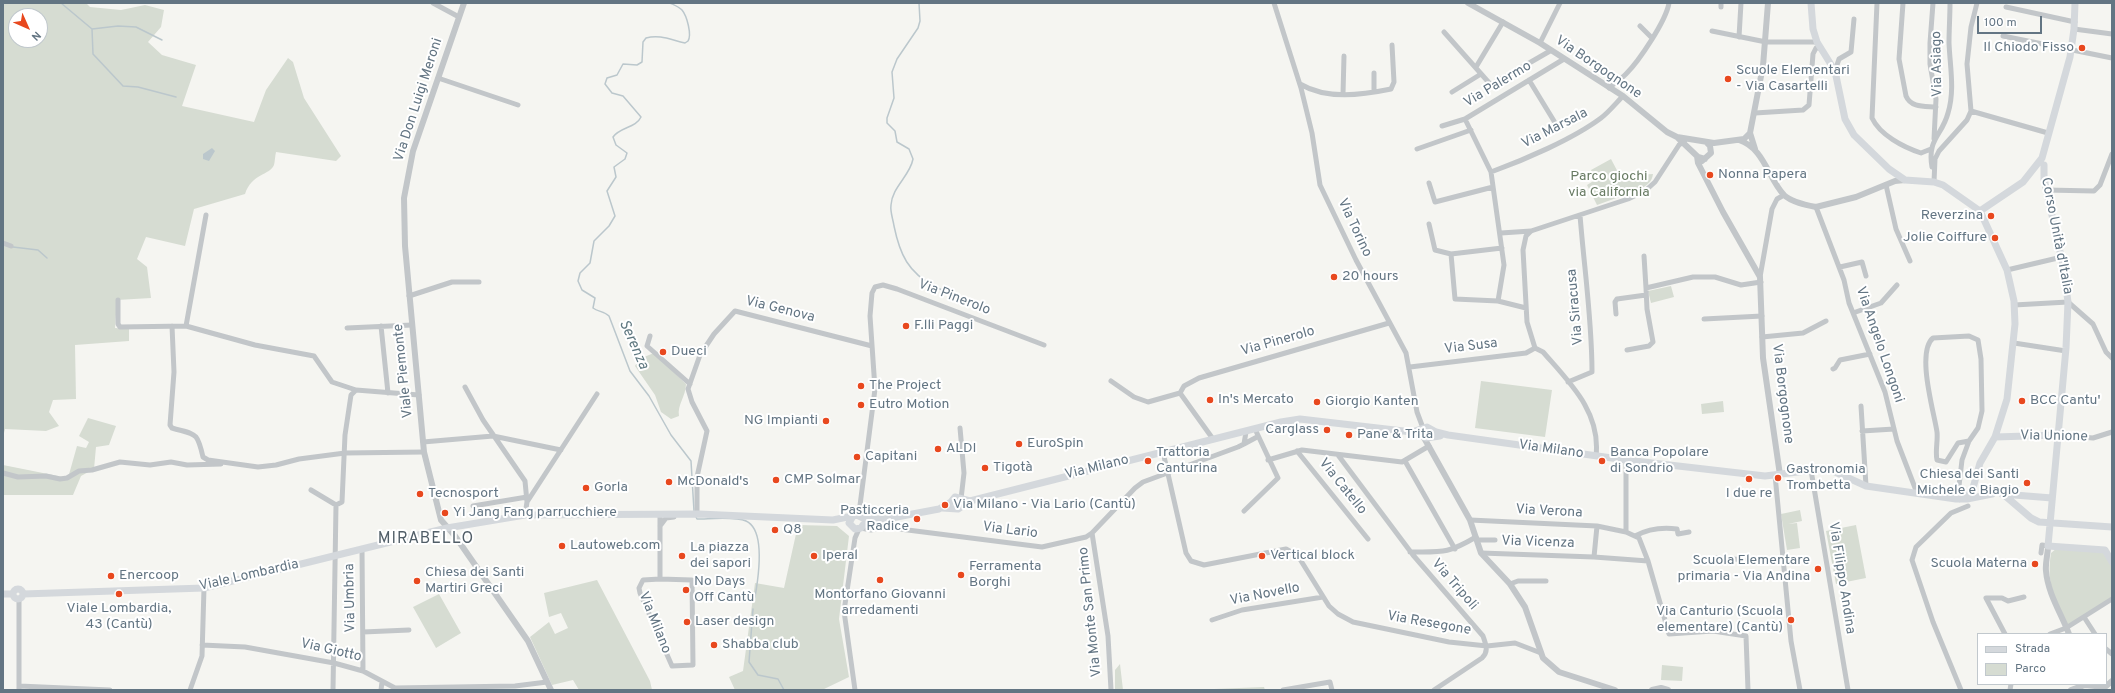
<!DOCTYPE html>
<html>
<head>
<meta charset="utf-8">
<style>
	body { margin:0 }
	#map { position:relative; width:2115px; height:693px; overflow:hidden; background:#f5f5f1; font-family:Overpass,sans-serif }
	canvas { display:block }
	.frame { position:absolute; inset:0; border:4px solid #637583; pointer-events:none }
	.legend { position:absolute; left:1977px; top:633px; width:130px; height:52px; box-sizing:border-box; background:#fff; border:1px solid #c1c8cd; margin:0; padding:5px 7px; list-style:none; font-size:12px; color:#637583 }
	.legend li { display:flex; align-items:center; gap:8px; height:20px }
	.legend b { width:20px; border:1px solid #c1c8cd }
	.north { position:absolute; left:8px; top:8px; width:40px; height:40px; box-sizing:border-box; background:#fff; border:1px solid #c1c8cd; border-radius:50%; rotate:135deg; font-size:11px; font-weight:700; line-height:16px; text-align:center; color:#637583 }
	.north::after { content:''; display:block; margin:auto; width:14px; height:18px; background:#e8481e; clip-path:polygon(50% 0,100% 100%,50% 72%,0 100%) }
	.scale { position:absolute; left:1977px; top:16px; width:65px; height:18px; box-sizing:border-box; border:2px solid #637583; border-top:0; padding-left:5px; font-size:12px; line-height:14px; white-space:nowrap; color:#637583; -webkit-text-stroke:3px #fff; paint-order:stroke }
</style>
</head>
<body>
<div id="map">
<canvas width="2115" height="693"></canvas>
<div class="frame"></div>
<ul class="legend">
<li><b style="height:5px;background:#d4d8dc"></b>Strada</li>
<li><b style="height:11px;background:#d6dcd2"></b>Parco</li>
</ul>
<div class="north">N</div>
<div class="scale">100 m</div>
</div>
<script>
const c = document.querySelector('canvas').getContext('2d');
c.lineJoin = 'round';
function fill(path, color) {
  c.fillStyle = color;
  c.fill(path, 'evenodd');
}
function stroke(path, color, width, dash) {
  c.strokeStyle = color;
  c.lineWidth = width;
  c.lineCap = dash ? 'butt' : 'round';
  c.setLineDash(dash || []);
  c.stroke(path);
}
function write(font, color, halo, rows, align = 'center') {
  c.font = font + ' Overpass,sans-serif';
  c.lineWidth = 4;
  c.setLineDash([]);
  c.textBaseline = 'middle';
  c.strokeStyle = halo;
  c.fillStyle = color;
  for (const [text, x, y, turn = 0] of rows) {
    c.save();
    c.translate(x, y);
    c.rotate((+turn || 0) * Math.PI / 180);
    c.textAlign = isNaN(turn) ? turn : align;
    if (halo) c.strokeText(text, 0, 0);
    c.fillText(text, 0, 0);
    c.restore();
  }
}
const green = new Path2D(`
	M3,3H86L90,7L121,10L145,5L164,10L161,27L148,42L162,55L196,65L182,106L254,122L266,90L288,58L293,62L304,98L341,156L336,161L276,152C275,156 275,161 274,165C269,176 252,173 245,194L194,209L185,246L146,237L137,259L147,267L151,298L117,300L115,328L129,329V341L75,345L76,399L53,400L49,412L59,426L46,431L5,429L3,437ZM16,16H40V40H16Z
	M1611,159L1620,176L1653,174C1652,182 1647,185 1641,189L1597,205L1587,185L1595,180L1591,170Z
	M1671,286L1674,297L1651,303L1648,291Z
	M654,353L686,384C686,396 677,405 679,416L671,419L661,412L655,395L635,366L639,359Z
	M1481,381L1552,390L1545,437L1475,428Z
	M1723,401L1724,412L1702,414L1701,404Z
	M88,418L116,426L109,445L96,447L94,469L81,476L73,495H3V465L68,478L77,446L86,448L89,442L79,436Z
	M1800,510L1802,521L1788,524L1797,523L1800,548L1787,550L1781,514Z
	M798,525L837,526L849,536L839,619L849,677L822,690H735L729,677L743,671L755,583L784,588Z
	M1856,525L1866,578L1836,584L1826,531Z
	M2057,548L2103,552L2112,566V598L2066,627C2055,598 2046,584 2051,553Z
	M597,580L650,681L652,690H579L573,680L552,685L530,637L549,622L555,634L568,628L561,613L549,617L544,593Z
	M439,594L461,633L436,648L413,607Z
	M1120,664L1123,690H1115V670Z
	M1662,665L1683,667L1682,681L1661,680Z
	M1264,687L1265,690H1189Z`);
const water = new Path2D(`
	M212,148L215,151L209,161L203,159V154Z`);
const stream = new Path2D(`
	M61,3L92,29L118,26L136,27L162,40
	M670,3C674,5 679,7 682,10C687,16 692,35 688,41L685,43C671,40 660,34 646,38L643,42L642,62L637,65L623,64L617,75L607,78L605,84L612,93L623,96L641,117C636,128 620,127 613,137L616,145L627,153L625,159L614,167L616,177L607,191L615,216L609,226L594,241L590,263L580,273L578,281L582,290L595,298L593,308C598,312 604,311 609,316L630,371L649,396L671,435L691,461L694,511
	M919,3L920,21L918,28L897,59L892,72L894,98L887,118V123L895,131L897,142L909,149L913,159C910,176 892,187 891,205C890,212 893,219 894,226C900,255 908,272 935,287C950,294 970,296 980,311
	M92,29L93,54L123,86L138,87L176,97
	M13,247L38,250L47,258
	M696,517L697,519C709,519 735,516 746,521C766,530 758,580 755,597
	M753,609L749,662L758,675L778,679L784,690`);
const minor = new Path2D(`
	M433,3L459,17
	M1274,3L1301,88L1312,133L1320,185L1356,260L1406,353L1417,412L1423,428
	M1877,3L1872,118C1880,135 1903,147 1921,153L1931,149
	M1903,3L1899,59L1906,96C1911,108 1925,106 1936,107
	M1933,3L1930,43V64L1936,99L1934,139
	M1721,7V3
	M2006,7L2075,22
	M1640,26L1652,38
	M2074,29L2112,34
	M1712,31L1766,42H1817
	M1444,32L1491,85L1550,51
	M2003,36L2112,58
	M1739,37L1741,3
	M1540,43L1560,3
	M1476,67L1503,22
	M1835,71L1839,59L1851,52L1854,19
	M1374,73V92
	M438,78L518,105
	M1529,80L1554,121
	M1300,84C1327,100 1362,95 1391,89L1394,82L1392,45
	M1609,88C1615,83 1621,79 1626,74C1639,61 1666,21 1669,3
	M1452,92L1481,74
	M1343,94L1344,56
	M1971,111L2048,133
	M1755,113L1803,110L1809,105L1813,54L1816,48H1821
	M1465,119L1491,172L1504,265L1498,301
	M1442,126L1465,119L1564,59
	M1417,149L1471,130
	M1932,167C1927,139 1942,136 1948,113C1955,90 1950,67 1949,43C1949,30 1950,16 1950,3
	M1491,172C1524,160 1573,139 1601,118C1609,112 1616,103 1623,96
	M1934,182L1935,159L1939,151L1967,120L1971,111L1967,64L1971,27L1977,3
	M1429,183L1435,202L1493,187
	M1886,185L1896,229L1910,261
	M2046,190L2094,191L2100,185L2112,154
	M1816,207L1844,280L1849,303L1885,392L1897,441L1917,493
	M1429,224L1435,250L1451,254L1502,248
	M1501,233L1531,231
	M3,243L11,246
	M1451,254L1455,299L1498,301L1526,308
	M1644,256L1646,288L1693,277H1715L1741,285L1761,282
	M1840,267L1862,262L1866,276
	M2007,270L2062,257
	M1760,277L1772,209L1777,199L1784,195
	M409,296L452,282H479
	M118,300V324L120,327L186,326L255,345L314,356L332,382L356,390
	M2014,305L2068,302L2093,324L2106,352L2112,358
	M1853,313L1881,303L1897,285
	M1616,314L1615,302L1617,299L1646,295
	M1704,319L1762,316
	M172,326L174,372L170,425L172,428C196,435 197,431 203,457L208,460L258,467L276,465L299,459L345,453L424,452
	M186,326L206,215
	M381,326L388,393
	M347,328L412,325
	M650,336L647,346L690,384
	M1762,337L1803,333L1826,321
	M2014,343L2066,351
	M1535,348L1527,322L1523,250L1526,236L1531,231L1628,199L1645,191L1655,182L1679,145L1685,140
	M1535,348L1543,352C1570,383 1601,412 1596,456
	M1627,350L1649,346L1653,342L1647,309L1646,288
	M1410,367L1526,353L1535,348
	M1833,369L1835,368L1840,360L1870,354
	M1111,381L1134,397L1148,402L1180,393L1184,386L1199,378L1389,323
	M1568,382L1592,372C1592,319 1584,267 1580,215
	M465,387L483,420L525,481L527,502
	M1180,393L1213,439
	M1861,406L1866,486
	M960,428L964,473L961,499
	M1862,431L1894,429
	M2059,435L2093,438L2112,432
	M423,442L493,436L561,450
	M1244,444L1257,437
	M1297,451L1368,539
	M1163,452L1186,553L1191,561L1204,565L1286,549L1298,556L1329,606L1338,614L1353,622L1449,642L1487,646L1515,643L1541,653
	M1338,455L1413,555L1483,636C1486,645 1489,651 1482,658L1434,690
	M1268,460L1302,450L1402,462L1429,446
	M1626,460V532L1639,538L1648,561L1669,634L1713,631L1746,636L1748,690
	M1405,461L1455,549
	M1811,470L1848,690
	M3,473L18,477L46,476L60,479L67,478L79,471L92,470L120,462L150,465L171,462L187,465L221,464
	M1775,475L1791,641L1800,690
	M311,490L336,505
	M1965,497L1959,486L1962,460L1969,441L1978,428L1982,411L1981,359L1978,340L1969,336L1933,338C1916,352 1934,412 1937,432C1938,441 1935,451 1937,460L1946,462L1958,443L1969,441
	M473,506L527,497
	M1244,511L1278,478L1255,429
	M697,514V477L707,431L692,402L688,389L700,355L714,334L735,311L872,346
	M525,515L527,502L597,394
	M857,515L859,513L875,389L870,316L872,293L875,287L883,285L897,289L1044,345
	M1470,520L1597,526L1626,532
	M660,526L666,518L674,517
	M1597,526L1594,557L1648,561
	M861,528L871,530L884,527L1042,547L1086,537L1092,533L1135,488L1143,482L1238,447L1244,444L1246,432
	M1092,533L1108,636L1111,690
	M1635,536C1648,529 1662,527 1677,529L1678,534L1689,532
	M1477,540H1495
	M362,549L363,671
	M1410,552C1443,552 1447,554 1476,537
	M1481,553L1594,557
	M2041,553L2042,545L2048,546
	M1716,558L1783,562
	M660,579L692,580L693,665L672,666L640,593L639,588L643,580Z
	M660,579V514
	M1510,584L1518,581H1546
	M19,599V690
	M2084,617L2095,634
	M1212,620L1242,610L1323,597
	M363,632L409,630
	M2005,634L1986,598H2002L2008,601L2024,597
	M2050,634L2066,628L2112,599
	M202,645L245,647L334,663L363,671L395,688L515,686L547,682
	M2106,649L2112,654
	M19,686L110,690
	M190,690L202,656L204,588
	M333,690L336,505L342,502L345,435L351,395L356,390L419,395
	M381,690L382,682
	M855,690L844,611L855,538L859,529
	M1283,690L1330,682L1332,690
	M1961,690L1933,622L1912,560L1916,547L1951,513L1968,506
	M2010,690L2011,684`);
const tertiary = new Path2D(`
	M464,3L413,151L404,198L405,246L424,452L441,520L455,536L528,641L551,690
	M1468,3L1540,43L1623,96L1667,132L1677,137L1714,143L1744,139L1750,133
	M1678,138L1698,157L1705,159
	M1739,140C1764,148 1768,178 1784,195C1791,202 1806,205 1816,207L1856,197L1895,181L1905,180
	M1755,149L1750,133L1763,66L1768,3
	M1697,156L1698,163L1723,212L1760,277L1763,358L1780,475
	M1702,161L1711,153L1710,146L1707,143
	M1423,436L1470,520L1481,553L1510,584L1525,607L1543,658L1559,672L1615,690
	M2048,546C2048,554 2045,563 2046,571C2048,594 2061,613 2069,634
	M2105,687L2112,681
	M1652,690L1661,688L1668,690
	M2071,690L2085,685L2105,687`);
const secondary = new Path2D(`
	M1811,3L1813,29L1817,42L1835,71L1845,119L1854,135L1889,169L1905,180L1934,182L1943,185L1980,211L2007,270L2014,301L2015,324L2007,399L1995,437L1980,463L1973,488L1967,496L1960,499
	M2044,165V179L2063,265L2068,302L2066,348L2048,546L2105,550L2112,562
	M1980,211L2023,182L2042,158L2070,57L2074,29L2075,3
	M1412,432L1427,427L1436,432L1448,435L1626,460L1765,476L1822,469L1833,471L1866,486L1956,499H1967L1992,494
	M1995,437L2059,435
	M2002,494L2052,498
	M2003,494L2031,518L2039,522L2112,527
	M942,508L958,509L970,501L1281,422L1300,419L1412,432L1426,438L1440,436
	M853,516L849,523L855,529L861,528L863,525L873,520
	M13 594a5 5 0 1 1 10 0a5 5 0 1 1-10 0Z
	M3,594H13
	M23,594L204,588L447,528L525,515L699,514L833,520L857,515L865,519H886L939,509L951,502L955,497L970,501`);
const markers = [
	[2082,48,4,"#e8481e"],
	[1728,79,4,"#e8481e"],
	[1710,175,4,"#e8481e"],
	[1991,216,4,"#e8481e"],
	[1995,238,4,"#e8481e"],
	[1334,277,4,"#e8481e"],
	[906,326,4,"#e8481e"],
	[663,352,4,"#e8481e"],
	[861,386,4,"#e8481e"],
	[1210,400,4,"#e8481e"],
	[2022,401,4,"#e8481e"],
	[1317,402,4,"#e8481e"],
	[861,405,4,"#e8481e"],
	[826,421,4,"#e8481e"],
	[1327,430,4,"#e8481e"],
	[1349,435,4,"#e8481e"],
	[1019,444,4,"#e8481e"],
	[938,449,4,"#e8481e"],
	[857,457,4,"#e8481e"],
	[1148,461,4,"#e8481e"],
	[1602,461,4,"#e8481e"],
	[985,468,4,"#e8481e"],
	[1778,478,4,"#e8481e"],
	[1749,479,4,"#e8481e"],
	[776,480,4,"#e8481e"],
	[669,482,4,"#e8481e"],
	[2027,483,4,"#e8481e"],
	[586,488,4,"#e8481e"],
	[420,494,4,"#e8481e"],
	[945,505,4,"#e8481e"],
	[445,513,4,"#e8481e"],
	[917,519,4,"#e8481e"],
	[775,530,4,"#e8481e"],
	[562,546,4,"#e8481e"],
	[682,556,4,"#e8481e"],
	[814,556,4,"#e8481e"],
	[1262,556,4,"#e8481e"],
	[2035,564,4,"#e8481e"],
	[1818,569,4,"#e8481e"],
	[961,575,4,"#e8481e"],
	[111,576,4,"#e8481e"],
	[880,580,4,"#e8481e"],
	[417,581,4,"#e8481e"],
	[686,590,4,"#e8481e"],
	[119,594,4,"#e8481e"],
	[1791,620,4,"#e8481e"],
	[687,622,4,"#e8481e"],
	[714,645,4,"#e8481e"]
];
const poiNames = [
	["Il Chiodo Fisso",2074,48,"right"],
	["Scuole Elementari",1736,71],
	["- Via Casartelli",1736,87],
	["Nonna Papera",1718,175],
	["Reverzina",1983,216,"right"],
	["Jolie Coiffure",1987,238,"right"],
	["20 hours",1342,277],
	["F.lli Paggi",914,326],
	["Dueci",671,352],
	["The Project",869,386],
	["In's Mercato",1218,400],
	["BCC Cantu'",2030,401],
	["Giorgio Kanten",1325,402],
	["Eutro Motion",869,405],
	["NG Impianti",818,421,"right"],
	["Carglass",1319,430,"right"],
	["Pane & Trita",1357,435],
	["EuroSpin",1027,444],
	["ALDI",946,449],
	["Trattoria",1156,453],
	["Canturina",1156,469],
	["Banca Popolare",1610,453],
	["di Sondrio",1610,469],
	["Capitani",865,457],
	["Tigotà",993,468],
	["Gastronomia",1786,470],
	["Trombetta",1786,486],
	["Chiesa dei Santi",2019,475,"right"],
	["Michele e Biagio",2019,491,"right"],
	["CMP Solmar",784,480],
	["McDonald's",677,482],
	["Gorla",594,488],
	["Tecnosport",428,494],
	["I due re",1749,494,"center"],
	["Via Milano - Via Lario (Cantù)",953,505],
	["Pasticceria",909,511,"right"],
	["Radice",909,527,"right"],
	["Yi Jang Fang parrucchiere",453,513],
	["Q8",783,530],
	["Lautoweb.com",570,546],
	["La piazza",690,548],
	["dei sapori",690,564],
	["Iperal",822,556],
	["Vertical block",1270,556],
	["Scuola Elementare",1810,561,"right"],
	["primaria - Via Andina",1810,577,"right"],
	["Scuola Materna",2027,564,"right"],
	["Ferramenta",969,567],
	["Borghi",969,583],
	["Chiesa dei Santi",425,573],
	["Martiri Greci",425,589],
	["Enercoop",119,576],
	["No Days",694,582],
	["Off Cantù",694,598],
	["Montorfano Giovanni",880,595,"center"],
	["arredamenti",880,611,"center"],
	["Viale Lombardia,",119,609,"center"],
	["43 (Cantù)",119,625,"center"],
	["Via Canturio (Scuola",1783,612,"right"],
	["elementare) (Cantù)",1783,628,"right"],
	["Laser design",695,622],
	["Shabba club",722,645]
];
const streetNames = [
	["Via Asiago",1938,64,-91],
	["Via Borgognone",1598,68,34],
	["Via Palermo",1498,85,-31],
	["Via Don Luigi Meroni",419,100,-72],
	["Via Marsala",1555,129,-27],
	["Via Torino",1354,228,65],
	["Corso Unità d'Italia",2056,236,79],
	["Via Pinerolo",954,298,21],
	["Via Siracusa",1576,307,-95],
	["Via Genova",780,310,14],
	["Via Pinerolo",1278,342,-16],
	["Via Angelo Longoni",1879,345,71],
	["Via Susa",1471,347,-7],
	["Viale Piemonte",404,371,-96],
	["Via Borgognone",1782,394,83],
	["Via Unione",2054,437,1],
	["Via Milano",1551,450,8],
	["Via Milano",1097,468,-14],
	["Via Catello",1342,487,51],
	["Via Verona",1549,512,3],
	["Via Lario",1010,531,7],
	["Via Vicenza",1538,543,2],
	["Viale Lombardia",249,576,-13],
	["Via Filippo Andina",1841,578,81],
	["Via Tripoli",1454,585,49],
	["Via Novello",1265,595,-11],
	["Via Umbria",351,598,-91],
	["Via Monte San Primo",1091,612,-96],
	["Via Milano",654,623,68],
	["Via Resegone",1429,624,10],
	["Via Giotto",331,651,13]
];
const parkNames = [
	["Parco giochi",1609,177],
	["via California",1609,193]
];
const waterNames = [
	["Serenza",633,345,66]
];
const quarterNames = [
	["MIRABELLO",426,540]
];
fill(green, '#d6dcd2');
fill(water, '#bbc7cc');
stroke(stream, '#bbc7cc', 1.5);
stroke(minor, '#c2c6c9', 5);
stroke(tertiary, '#c2c6c9', 6);
stroke(secondary, '#d4d8dc', 7);
for (const [x, y, r, color] of markers) {
  const dot = new Path2D();
  dot.arc(x, y, r, 0, 2 * Math.PI);
  c.fillStyle = color;
  c.fill(dot);
  stroke(dot, '#fff', 1.5);
}
write('14px', '#637583', '#fff', poiNames, 'left');
write('14px', '#637583', '#fff', streetNames);
write('14px', '#677a62', '#fff', parkNames);
write('italic 15px', '#5f7880', '#fff', waterNames);
c.letterSpacing = '1px';
write('16px', '#515e68', '#fff', quarterNames);
c.letterSpacing = '0px';
</script>
</body>
</html>
